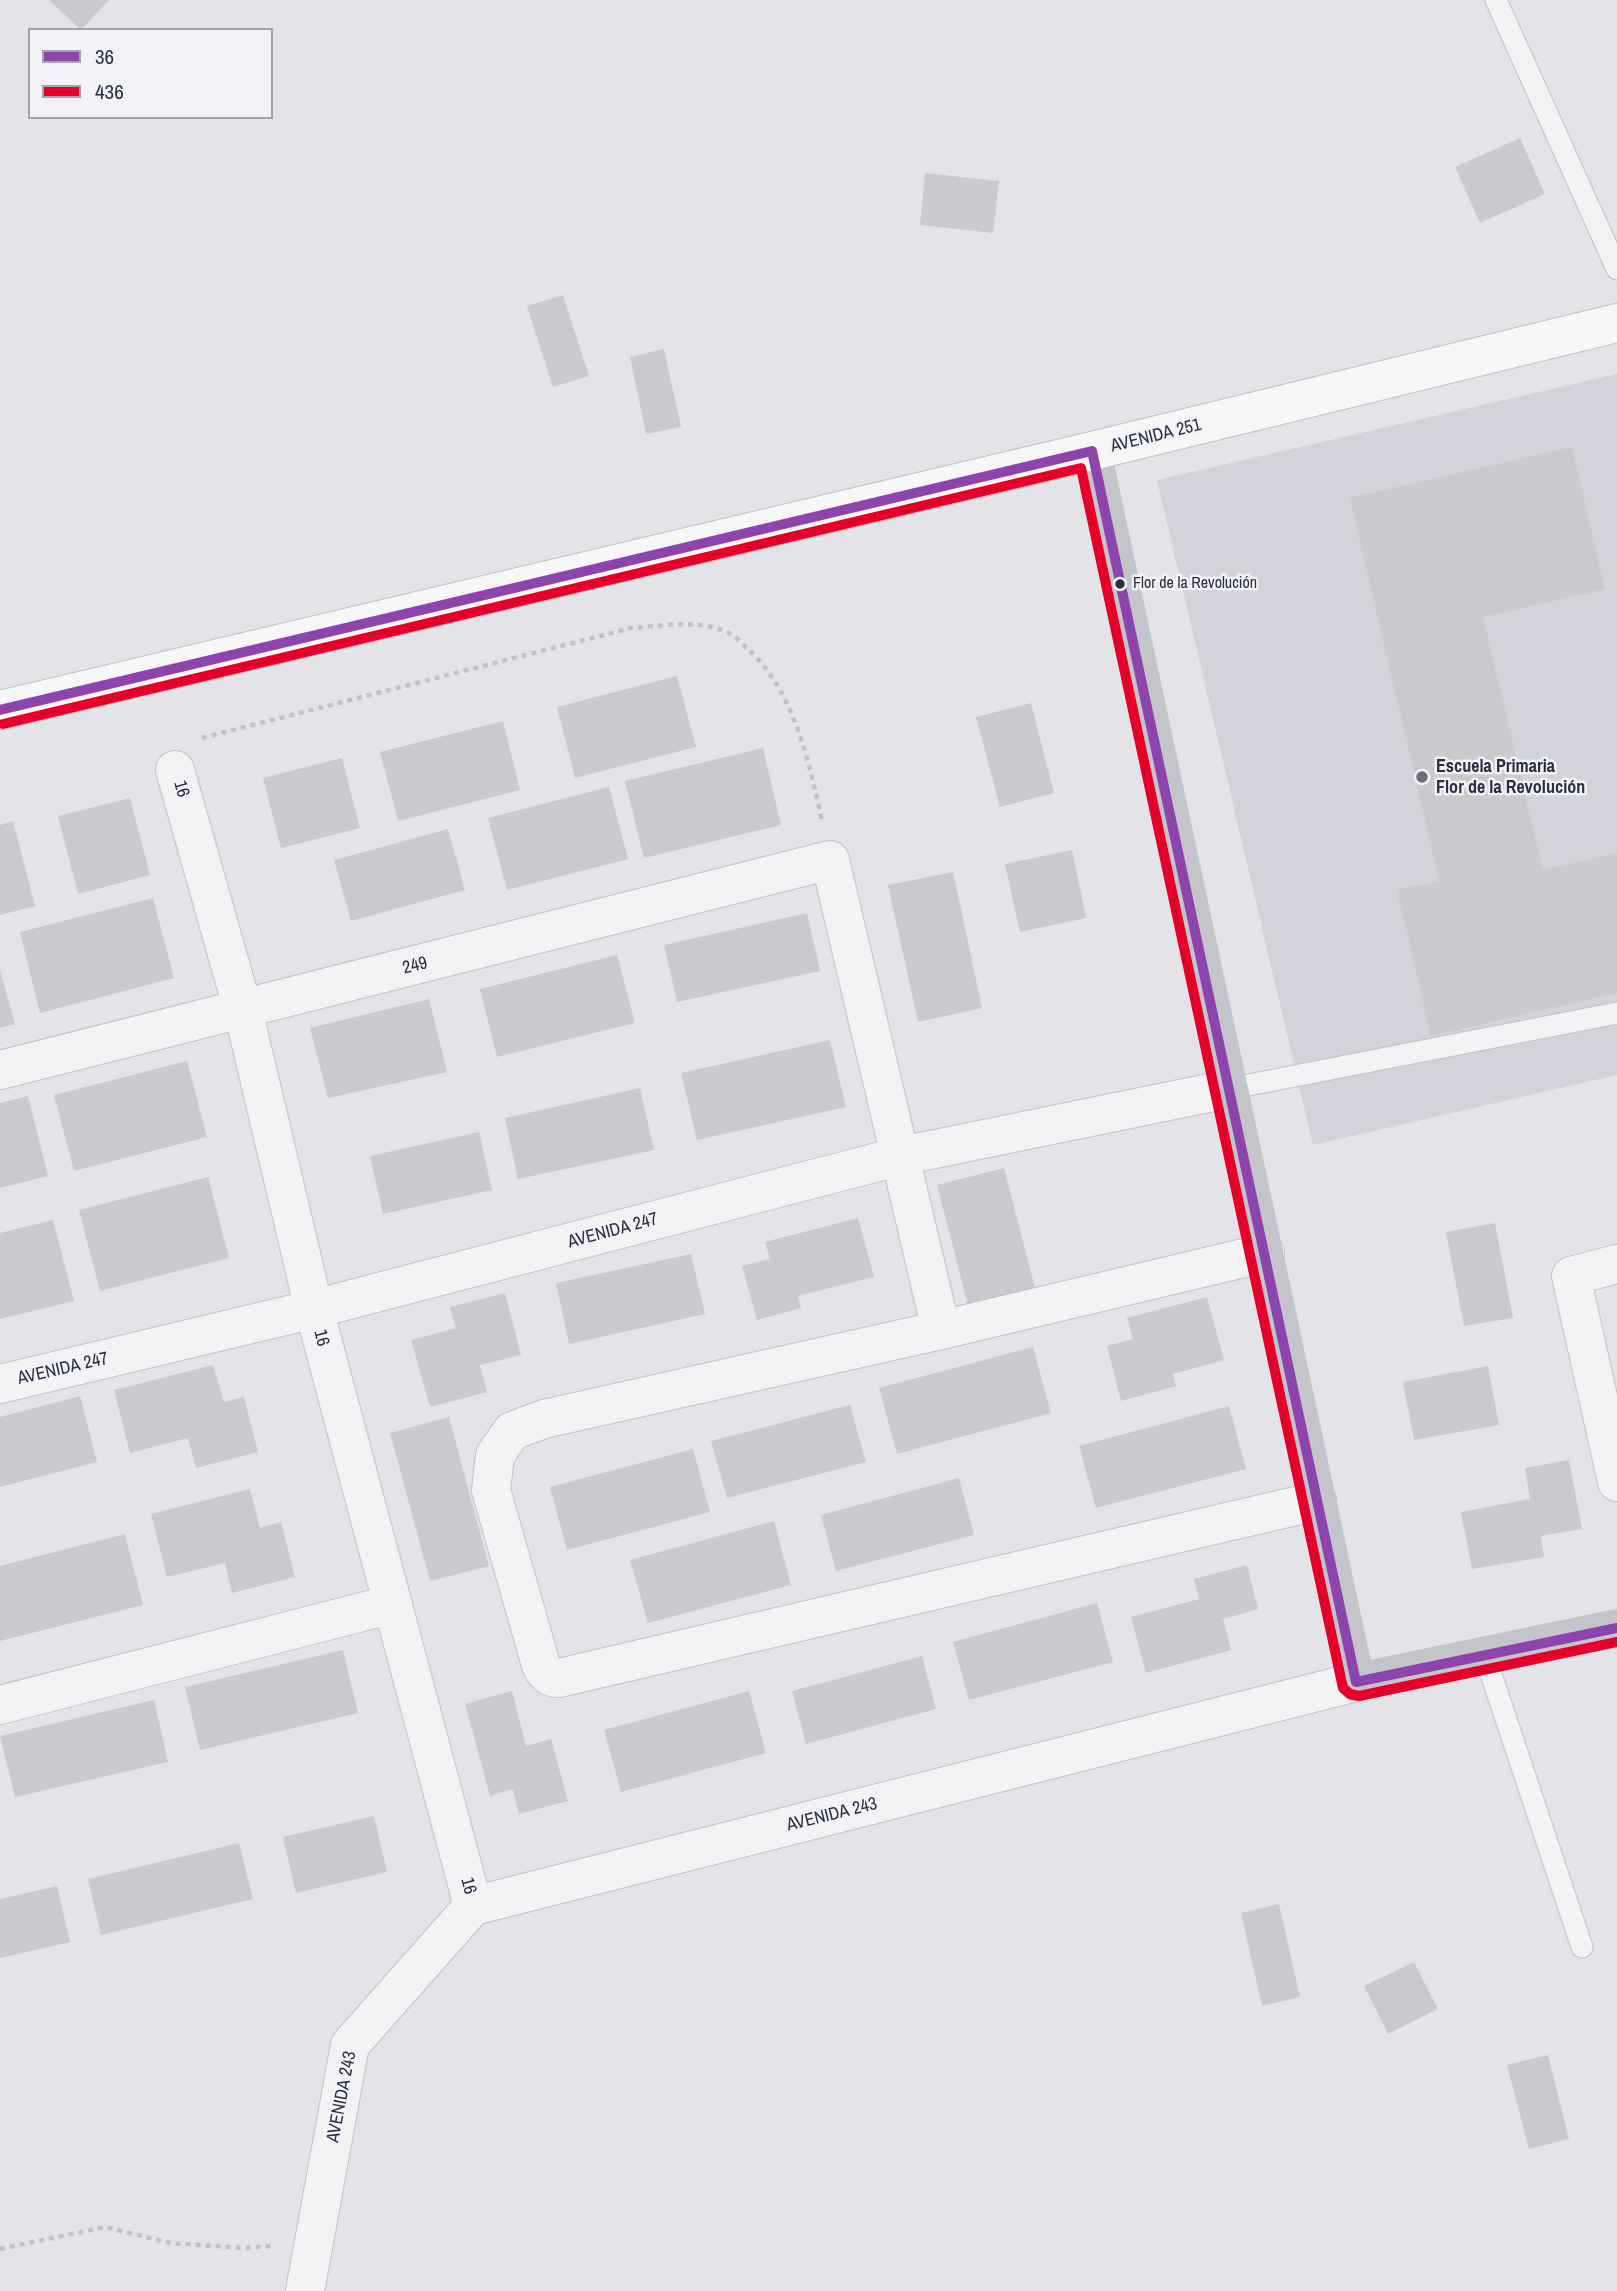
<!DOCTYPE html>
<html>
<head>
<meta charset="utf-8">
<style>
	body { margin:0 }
	#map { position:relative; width:1617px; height:2291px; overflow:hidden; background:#e4e4e8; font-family:"Archivo Narrow",sans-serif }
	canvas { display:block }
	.legend { position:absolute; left:28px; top:28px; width:245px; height:91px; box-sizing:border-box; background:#f2f3f7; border:2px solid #a2a4ae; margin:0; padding:9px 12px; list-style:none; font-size:21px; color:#2b2d41 }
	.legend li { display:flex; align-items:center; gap:14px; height:35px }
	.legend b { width:35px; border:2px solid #a2a4ae }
</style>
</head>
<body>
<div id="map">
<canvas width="1617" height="2291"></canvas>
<ul class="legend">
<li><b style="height:9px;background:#8e44ad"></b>36</li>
<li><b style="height:9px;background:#e4002b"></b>436</li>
</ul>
</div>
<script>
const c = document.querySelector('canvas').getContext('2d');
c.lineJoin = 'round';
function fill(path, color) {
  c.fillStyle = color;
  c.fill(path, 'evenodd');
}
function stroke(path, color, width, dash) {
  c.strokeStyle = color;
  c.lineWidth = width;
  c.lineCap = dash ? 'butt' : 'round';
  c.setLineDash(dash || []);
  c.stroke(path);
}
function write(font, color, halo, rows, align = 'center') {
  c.font = font + ' "Archivo Narrow",sans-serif';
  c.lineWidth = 5;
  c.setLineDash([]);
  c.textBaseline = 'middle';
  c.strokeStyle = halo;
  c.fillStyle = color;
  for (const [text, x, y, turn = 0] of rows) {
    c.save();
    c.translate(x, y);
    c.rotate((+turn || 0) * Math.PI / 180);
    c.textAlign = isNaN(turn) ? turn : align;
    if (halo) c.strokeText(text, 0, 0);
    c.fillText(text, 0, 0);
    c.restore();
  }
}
const built = new Path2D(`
	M1617,374V1075L1313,1145L1157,480Z`);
const building = new Path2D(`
	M49,0H109L81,30Z
	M1520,138L1545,194L1480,223L1455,167Z
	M925,173L999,181L993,233L920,225Z
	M563,295L589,376L553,387L527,306Z
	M664,349L681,427L646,434L630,357Z
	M1572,447L1605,589L1483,617L1543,870L1617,853V993L1431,1036L1397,890L1439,881L1350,498Z
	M677,676L696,747L575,778L557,707Z
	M1031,703L1054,793L1000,807L976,717Z
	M503,721L520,790L398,821L380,752Z
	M763,748L781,825L644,858L625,781Z
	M342,758L360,828L281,848L263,778Z
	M609,787L628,859L507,890L488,818Z
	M130,798L150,875L78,894L58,816Z
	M13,821L35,906L0,915V825Z
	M448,829L465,890L351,921L334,860Z
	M1072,850L1086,918L1020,932L1005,864Z
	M953,872L982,1008L918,1022L888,885Z
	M153,898L174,978L40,1013L20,932Z
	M807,913L820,971L677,1002L664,945Z
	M617,955L635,1023L497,1057L480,989Z
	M0,970L15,1024L0,1028Z
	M429,999L447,1072L328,1098L310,1028Z
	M830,1040L846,1107L697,1140L681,1073Z
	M187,1061L207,1137L74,1171L54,1095Z
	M640,1088L654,1150L518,1179L505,1118Z
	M28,1096L48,1176L0,1188V1103Z
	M479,1132L492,1190L383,1214L370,1156Z
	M1004,1168L1035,1288L968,1305L937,1185Z
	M208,1177L229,1258L100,1291L79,1210Z
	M858,1218L874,1277L798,1296L801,1308L757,1320L742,1266L770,1259L765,1242Z
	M53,1220L74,1301L0,1319V1233Z
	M1495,1223L1513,1318L1464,1326L1446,1232Z
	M691,1254L705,1314L569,1344L556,1283Z
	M505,1293L521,1355L480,1365L487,1392L430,1407L411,1340L456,1328L450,1307Z
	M1207,1297L1224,1360L1173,1374L1176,1386L1121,1401L1107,1346L1133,1339L1127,1318Z
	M1033,1347L1051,1413L897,1454L879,1388Z
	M213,1365L224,1402L244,1397L258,1452L196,1468L188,1438L130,1453L114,1390Z
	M1488,1366L1499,1425L1414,1440L1403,1382Z
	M80,1396L97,1462L0,1487V1417Z
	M850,1405L866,1462L727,1498L711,1441Z
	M1229,1406L1246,1469L1096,1508L1079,1446Z
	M449,1417L489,1566L430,1581L390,1433Z
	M693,1449L710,1512L567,1550L550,1487Z
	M1569,1460L1582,1529L1541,1536L1544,1557L1472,1569L1461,1512L1530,1499L1525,1468Z
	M959,1478L974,1535L836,1571L821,1515Z
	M250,1489L260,1528L281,1522L295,1577L232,1593L225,1563L167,1577L151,1514Z
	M774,1521L791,1585L648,1623L630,1560Z
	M125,1534L143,1605L0,1641V1566Z
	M1247,1565L1258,1609L1223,1619L1231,1650L1146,1673L1131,1617L1199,1599L1194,1579Z
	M1097,1603L1113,1662L969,1700L953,1642Z
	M343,1650L358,1713L200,1750L185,1687Z
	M922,1656L936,1709L806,1744L792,1691Z
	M512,1691L526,1746L551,1739L568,1801L519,1814L513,1789L490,1796L465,1704Z
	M749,1691L766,1753L621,1792L604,1730Z
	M154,1700L168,1762L15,1797L0,1736Z
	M374,1816L387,1872L296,1893L283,1837Z
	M239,1843L253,1899L101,1935L88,1879Z
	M57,1886L70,1942L0,1958V1899Z
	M1279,1904L1300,1997L1262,2006L1241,1913Z
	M1414,1962L1438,2009L1388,2034L1364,1986Z
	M1548,2055L1569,2139L1529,2149L1507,2065Z`);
const path = new Path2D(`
	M202,738L631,628C663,626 701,618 731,634C736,637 742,644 747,648C794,690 809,762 822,821
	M0,2249L105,2227L170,2243L245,2248L272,2246`);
const lane = new Path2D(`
	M1496,0L1617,269
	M1228,1089L1617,1013
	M1485,1656L1582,1947`);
const street = new Path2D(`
	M175,770L243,1010L314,1309L473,1906
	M0,1070L830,860L941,1330
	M1265,1253L941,1330L544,1419L512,1431L495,1455L491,1490L541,1665C545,1674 550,1678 559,1678L1317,1501
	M1617,1264L1571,1276L1617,1482
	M0,1384L314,1309L901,1156L1228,1089
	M0,1705L393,1604
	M305,2291L350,2045L473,1906L1356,1682`);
const secondary = new Path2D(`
	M1092,451L1356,1682L1617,1628`);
const primary = new Path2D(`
	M0,710L1092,451L1617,323`);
const bus1 = new Path2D(`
	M0,710L1092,451L1356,1682L1617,1628`);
const bus2 = new Path2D(`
	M3,724L1081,468L1343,1688L1350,1694L1359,1696L1617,1642`);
const markers = [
	[1120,584,6,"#2b2d41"],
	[1422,777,7,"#6c6d7b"]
];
const busNames = [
	["Flor de la Revolución",1133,584]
];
const streetNames = [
	["AVENIDA 251",1156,436,-14],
	["16",181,789,74],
	["249",415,966,-14],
	["AVENIDA 247",613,1231,-15],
	["16",321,1338,75],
	["AVENIDA 247",63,1369,-13],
	["AVENIDA 243",832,1815,-14],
	["16",468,1886,75],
	["AVENIDA 243",342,2097,-79]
];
const poiNames = [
	["Escuela Primaria",1436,767],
	["Flor de la Revolución",1436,788]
];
fill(built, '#d2d3db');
fill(building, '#cacacf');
stroke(lane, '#c2c2c6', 23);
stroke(street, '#c2c2c6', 40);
stroke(primary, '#c0c1c6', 40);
stroke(path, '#c3c3c8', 4.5, [5, 5]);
stroke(lane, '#f3f3f5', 21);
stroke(street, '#f3f3f5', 38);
stroke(secondary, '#c4c5ca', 38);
stroke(primary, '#f7f7f7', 38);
stroke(bus1, '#8e44ad', 10);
stroke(bus2, '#e4002b', 10);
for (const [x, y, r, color] of markers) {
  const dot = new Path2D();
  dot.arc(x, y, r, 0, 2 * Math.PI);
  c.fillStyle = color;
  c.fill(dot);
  stroke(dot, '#f2f3f7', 2.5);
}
write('16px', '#2b2d41', '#f2f3f7', busNames, 'left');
write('18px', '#2b2d41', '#f2f3f7', streetNames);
write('bold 18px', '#2b2d41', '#f2f3f7', poiNames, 'left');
</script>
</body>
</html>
